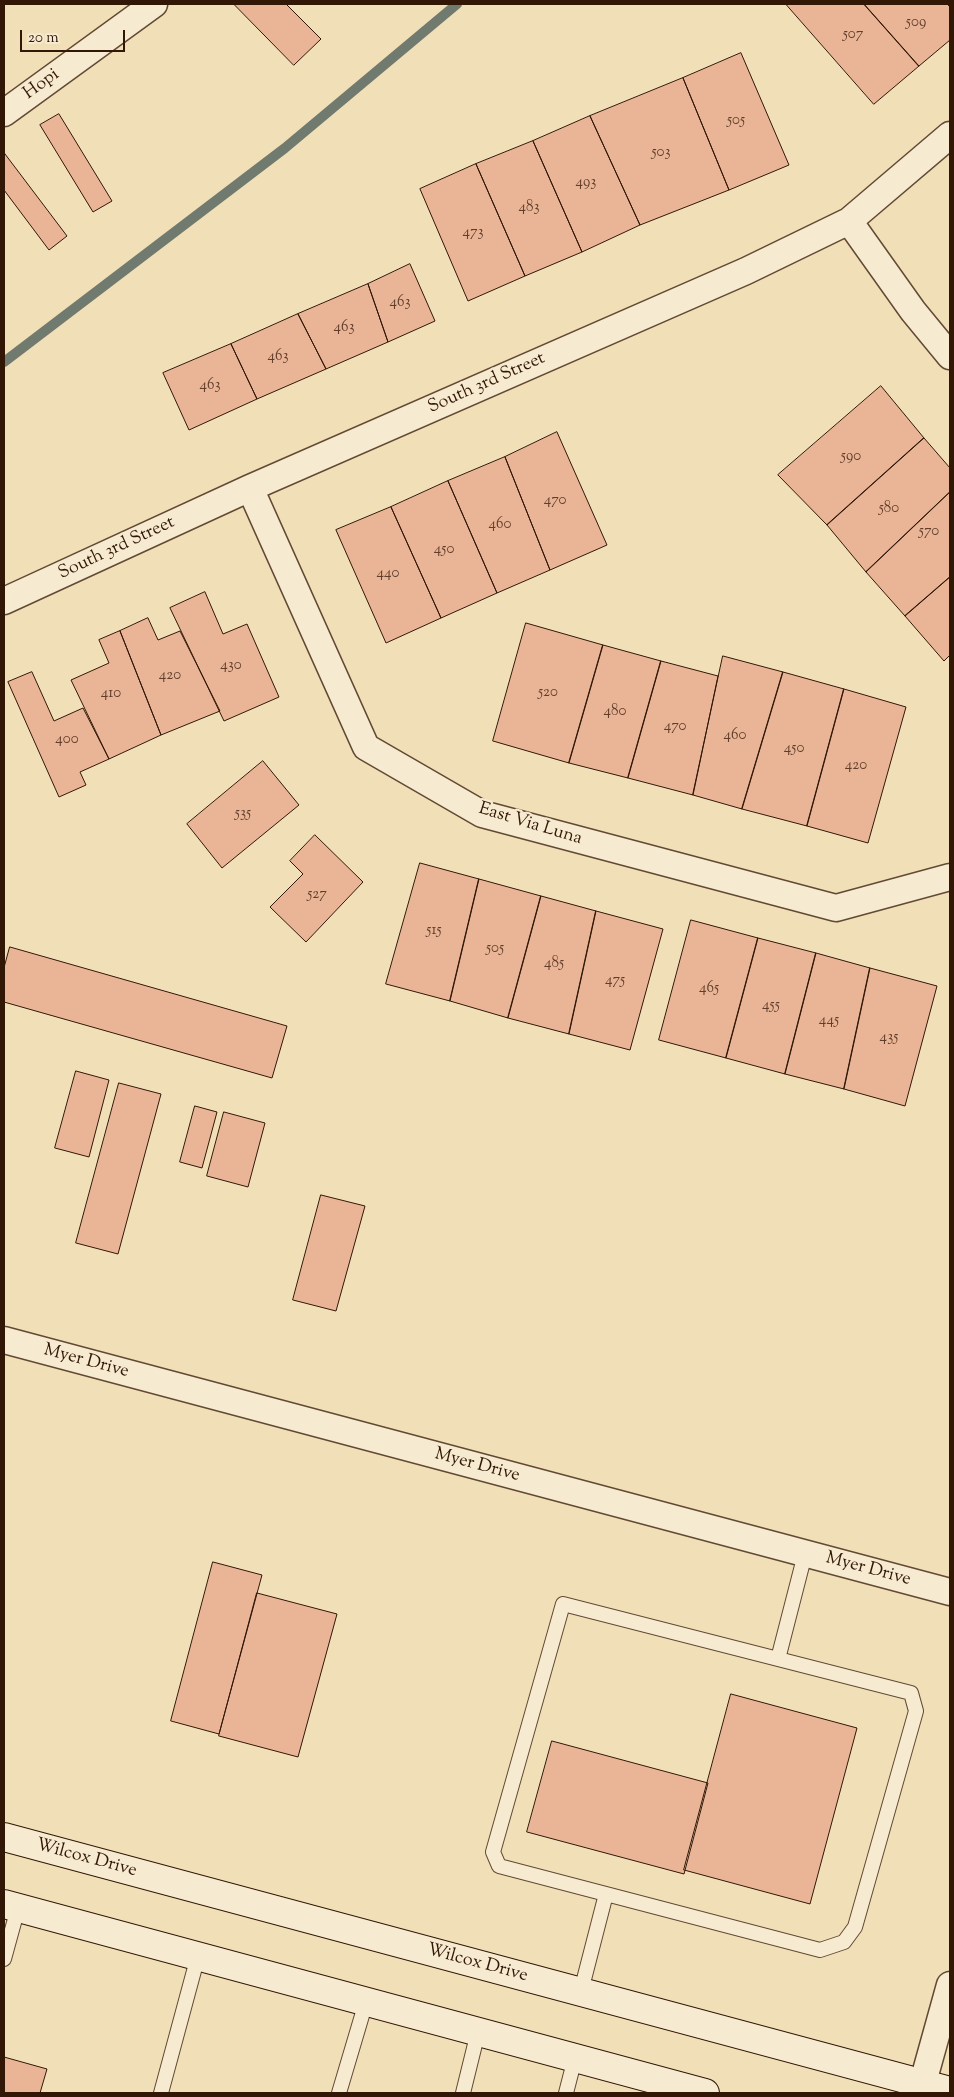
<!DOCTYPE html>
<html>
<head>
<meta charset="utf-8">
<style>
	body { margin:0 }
	#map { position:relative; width:954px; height:2097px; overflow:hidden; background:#f1dfb7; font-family:"Sorts Mill Goudy",serif }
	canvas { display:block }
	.frame { position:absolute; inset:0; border:5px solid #321707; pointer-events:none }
	.scale { position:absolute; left:20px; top:30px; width:105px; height:22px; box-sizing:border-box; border:2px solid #321707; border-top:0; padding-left:6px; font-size:15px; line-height:18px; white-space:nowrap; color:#321707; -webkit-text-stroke:4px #f6ead0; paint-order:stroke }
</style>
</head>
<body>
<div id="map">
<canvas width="954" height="2097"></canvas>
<div class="frame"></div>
<div class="scale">20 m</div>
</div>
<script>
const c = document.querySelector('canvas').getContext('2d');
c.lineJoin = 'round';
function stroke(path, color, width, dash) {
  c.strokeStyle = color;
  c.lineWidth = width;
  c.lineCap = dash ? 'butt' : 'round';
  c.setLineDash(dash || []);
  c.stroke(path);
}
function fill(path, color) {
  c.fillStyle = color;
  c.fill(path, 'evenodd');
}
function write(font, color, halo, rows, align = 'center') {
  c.font = font + ' "Sorts Mill Goudy",serif';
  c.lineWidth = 4.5;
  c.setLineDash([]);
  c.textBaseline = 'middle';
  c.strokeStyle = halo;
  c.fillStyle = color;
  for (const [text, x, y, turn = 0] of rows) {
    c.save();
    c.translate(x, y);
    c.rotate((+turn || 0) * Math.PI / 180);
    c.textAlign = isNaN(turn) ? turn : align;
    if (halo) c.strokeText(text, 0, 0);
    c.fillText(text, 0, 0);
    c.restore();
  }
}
const stream = new Path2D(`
	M4,362L285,148L457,4`);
const building = new Path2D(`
	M234,4H286L321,39L294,65Z
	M786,4H864L919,66L874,104Z
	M864,4H947L950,7V40L919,66Z
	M741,53L789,165L729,190L683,78Z
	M683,78L729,190L640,225L590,116Z
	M59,114L112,201L93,212L40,125Z
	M590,116L640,225L582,252L533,141Z
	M533,141L582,252L525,276L476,164Z
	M5,154L67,236L49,250L4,190V155Z
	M476,164L525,276L468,301L420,189Z
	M410,264L435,321L388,342L368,284Z
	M368,284L388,342L326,369L298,314Z
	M298,314L326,369L257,399L231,344Z
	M231,344L257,399L189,430L163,373Z
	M881,386L924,438L827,525L778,475Z
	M557,432L607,545L550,570L505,457Z
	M924,438L950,468V492L866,572L827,525Z
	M505,457L550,570L497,593L448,481Z
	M448,481L497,593L441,618L391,507Z
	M950,492V577L905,616L866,572Z
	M391,507L441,618L386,643L336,530Z
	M950,577V655L944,661L905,616Z
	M205,592L223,634L247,624L279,697L224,721L170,608Z
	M148,618L158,640L180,631L220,711L161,735L120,631Z
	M526,623L603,645L569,763L493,741Z
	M120,631L161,735L109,759L71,680L109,663L99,640Z
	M603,645L661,661L628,778L569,763Z
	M723,656L783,672L742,809L693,795Z
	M661,661L718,676L693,795L628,778Z
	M32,672L54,721L83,708L109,759L80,772L86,785L59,797L8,682Z
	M783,672L844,689L807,826L742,809Z
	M844,689L906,707L868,843L807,826Z
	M263,761L299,805L222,868L187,824Z
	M315,835L363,882L306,942L270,907L303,874L290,861Z
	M420,863L479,879L450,1001L386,984Z
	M479,879L541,896L508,1018L450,1001Z
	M541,896L596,911L569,1034L508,1018Z
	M596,911L663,929L630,1050L569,1034Z
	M691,920L758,938L726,1058L659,1040Z
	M758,938L816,953L785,1074L726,1058Z
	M10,947L287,1026L272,1078L4,1002V968Z
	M816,953L870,968L844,1089L785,1074Z
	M870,968L937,986L905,1106L844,1089Z
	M76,1071L109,1080L89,1157L55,1148Z
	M119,1083L161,1094L118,1254L76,1243Z
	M195,1106L217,1112L202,1168L180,1162Z
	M224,1112L265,1123L248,1187L207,1176Z
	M321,1195L365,1206L336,1311L293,1300Z
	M213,1562L262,1575L219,1734L171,1721Z
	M257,1593L337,1614L298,1757L219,1736Z
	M731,1694L857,1728L810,1904L684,1870Z
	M552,1741L708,1783L684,1874L527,1832Z
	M4,2057L47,2069L40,2093H4Z`);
const lane = new Path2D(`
	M778,1659L805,1554
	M4,1959L18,1908
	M581,1991L606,1894L499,1866L493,1852L563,1604L911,1693L916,1711L855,1927L844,1942L820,1950L606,1894
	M161,2093L198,1956
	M339,2093L366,2002
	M463,2093L478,2032
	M566,2093L575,2058`);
const street = new Path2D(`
	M4,113L154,4
	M849,221L913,311L950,356
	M250,488L366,747L482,814L836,908L950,877
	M4,601L250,488L746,271L849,221L950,135
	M4,1340L950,1592
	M920,2093L950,1985`);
const secondary = new Path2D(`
	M4,1837L950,2091
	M4,1904L705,2093`);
const numberNames = [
	["509",916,23],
	["507",853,35],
	["505",736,121],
	["503",661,153],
	["493",586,183],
	["483",529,208],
	["473",473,233],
	["463",400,303],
	["463",344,328],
	["463",278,357],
	["463",210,386],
	["590",851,457],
	["470",555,501],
	["580",889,509],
	["460",500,525],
	["570",929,532],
	["450",444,550],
	["440",388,574],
	["430",231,666],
	["420",170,676],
	["520",548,693],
	["410",111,694],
	["480",615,712],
	["470",675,727],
	["460",735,736],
	["400",67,740],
	["450",794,749],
	["420",856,766],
	["535",243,814],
	["527",317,895],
	["515",434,931],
	["505",495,949],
	["485",554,964],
	["475",615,981],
	["465",709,989],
	["455",771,1006],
	["445",829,1021],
	["435",889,1038]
];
const streetNames = [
	["Hopi",42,85,-36],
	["South 3rd Street",487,384,-24],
	["South 3rd Street",117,549,-25],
	["East Via Luna",530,825,17],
	["Myer Drive",86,1362,15],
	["Myer Drive",477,1466,15],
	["Myer Drive",868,1570,15],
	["Wilcox Drive",86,1859,15],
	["Wilcox Drive",477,1964,15]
];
stroke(stream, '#717a6e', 10);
fill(building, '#eab596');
stroke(building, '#321707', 1);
stroke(lane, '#624933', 16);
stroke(street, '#624933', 29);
stroke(secondary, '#321707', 30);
stroke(lane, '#f6ead0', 14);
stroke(street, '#f6ead0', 26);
stroke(secondary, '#f6ead0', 28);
write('15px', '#603e2b', null, numberNames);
write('18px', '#321707', '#f6ead0', streetNames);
</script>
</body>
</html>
